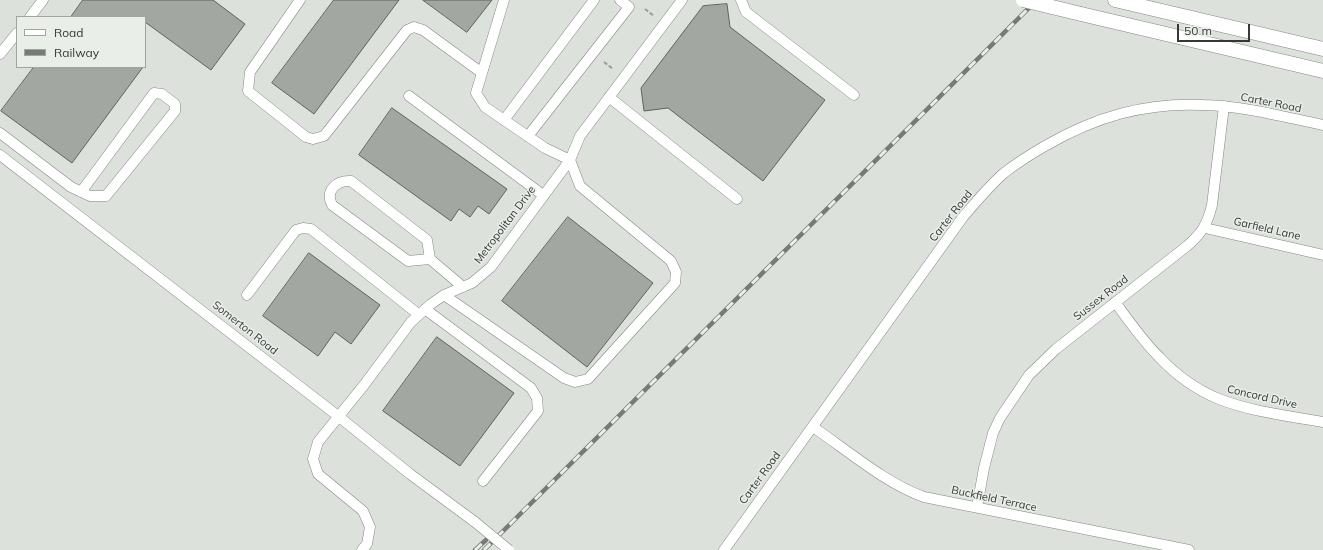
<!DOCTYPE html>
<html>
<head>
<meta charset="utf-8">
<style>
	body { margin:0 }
	#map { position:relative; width:1323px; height:550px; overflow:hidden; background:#dce1dc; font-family:Mulish,sans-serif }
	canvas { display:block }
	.legend { position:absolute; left:16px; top:16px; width:130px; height:52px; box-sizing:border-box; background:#e9eee9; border:1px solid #a1a5a1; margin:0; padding:5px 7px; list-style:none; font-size:12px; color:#363836 }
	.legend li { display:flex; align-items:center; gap:8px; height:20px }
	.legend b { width:20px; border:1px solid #a1a5a1 }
	.scale { position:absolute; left:1177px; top:24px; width:73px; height:18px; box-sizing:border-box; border:2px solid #363836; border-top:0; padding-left:5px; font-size:12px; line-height:14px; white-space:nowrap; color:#363836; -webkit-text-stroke:3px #e9eee9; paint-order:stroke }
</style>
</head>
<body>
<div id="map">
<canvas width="1323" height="550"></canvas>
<ul class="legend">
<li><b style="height:5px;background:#fff"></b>Road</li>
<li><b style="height:5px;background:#777a77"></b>Railway</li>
</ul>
<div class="scale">50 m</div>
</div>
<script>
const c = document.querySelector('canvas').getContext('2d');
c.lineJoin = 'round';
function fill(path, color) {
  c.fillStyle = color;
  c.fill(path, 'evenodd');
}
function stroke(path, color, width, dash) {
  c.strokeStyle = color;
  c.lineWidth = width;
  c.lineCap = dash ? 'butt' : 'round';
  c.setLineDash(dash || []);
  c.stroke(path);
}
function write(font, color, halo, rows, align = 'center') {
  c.font = font + ' Mulish,sans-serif';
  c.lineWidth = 3;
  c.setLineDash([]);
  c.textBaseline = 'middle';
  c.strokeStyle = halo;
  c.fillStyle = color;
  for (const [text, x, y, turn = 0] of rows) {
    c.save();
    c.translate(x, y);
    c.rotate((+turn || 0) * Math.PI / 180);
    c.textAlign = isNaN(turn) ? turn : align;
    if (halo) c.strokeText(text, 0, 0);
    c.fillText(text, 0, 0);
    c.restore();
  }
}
const building = new Path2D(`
	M83,0H213L245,24L211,70L145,22V17H71Z
	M334,0H399L314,114L272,83Z
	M423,0H492L467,32Z
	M727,4L730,27L825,100L763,181L668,108L644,111L641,88L703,6Z
	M34,67H143L72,163L1,111Z
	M392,108L507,189L489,214L478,206L470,217L459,209L451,221L359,155Z
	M568,217L653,283L587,367L502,301Z
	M309,253L380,305L351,344L335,332L318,356L263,316Z
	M437,337L514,393L460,466L383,411Z`);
const path = new Path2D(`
	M645,9L654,16
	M604,62L613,69`);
const minor = new Path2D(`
	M300,0L250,72L248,91L306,137L313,139L324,136L407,30L414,27L423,30L482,73
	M741,0L746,12L854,95
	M30,17L43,0
	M0,54L17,33
	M409,96L543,195
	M609,97L737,199
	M504,120L594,0
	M0,133L71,187L90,196H106L175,111V104L162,94L154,93L81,192
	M528,136L629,7L620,0
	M0,155L338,416L410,474L475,522
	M1205,228L1323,255
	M430,259L408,261L332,205C325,191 336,180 351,181L427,240L430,259L463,287
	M247,295L296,230L303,228L311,229L418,314
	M444,295L564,378L575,382L588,379L675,283L676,272L671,261L580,186L570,160L545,148L485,107L476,93L504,0
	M1115,302C1129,321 1142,340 1159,357C1175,374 1197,390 1219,399C1252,412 1289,416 1323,422
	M425,309L531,388L537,398L538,411L483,481
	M813,427C847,450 885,483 924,497L1189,550
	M977,507L984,468L993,433L1000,418L1029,375L1056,349L1187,246C1202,233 1207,225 1212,205L1224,106
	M362,550L367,544L370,527L363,511L318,474L313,459L318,442L364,385L411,322L431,304L444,295L472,283L491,267L570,160L580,136L682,0
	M724,550L963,217C976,202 989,186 1004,173C1017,163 1031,154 1045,146C1095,117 1145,102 1204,105C1244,106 1284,117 1323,125`);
const highway = new Path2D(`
	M1115,0L1323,49
	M1081,14L1323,71`);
const rail = new Path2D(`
	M475,550L486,540
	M484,550L1037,0`);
const minorBridge = new Path2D(`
	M475,522L509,550`);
const highwayBridge = new Path2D(`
	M1023,0L1081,14`);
const streetNames = [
	["Carter Road",1271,103,11],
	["Carter Road",951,216,-52],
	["Metropolitan Drive",505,225,-53],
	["Garfield Lane",1267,229,13],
	["Sussex Road",1101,298,-38],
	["Somerton Road",245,328,38],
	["Concord Drive",1262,397,13],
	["Carter Road",760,478,-54],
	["Buckfield Terrace",994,499,12]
];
fill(building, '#a2a7a2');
stroke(building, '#5f625e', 1);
stroke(minor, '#838783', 11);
stroke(highway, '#838783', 15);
stroke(path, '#999d99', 2, [4, 2]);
stroke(minor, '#fff', 10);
stroke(highway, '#fff', 14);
stroke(rail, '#777a77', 4.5);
stroke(rail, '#e9eee9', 3, [9]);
stroke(minorBridge, '#838783', 11, []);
stroke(highwayBridge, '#838783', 15, []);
stroke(minorBridge, '#fff', 10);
stroke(highwayBridge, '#fff', 14);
write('11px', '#363836', '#e9eee9', streetNames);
</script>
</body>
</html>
